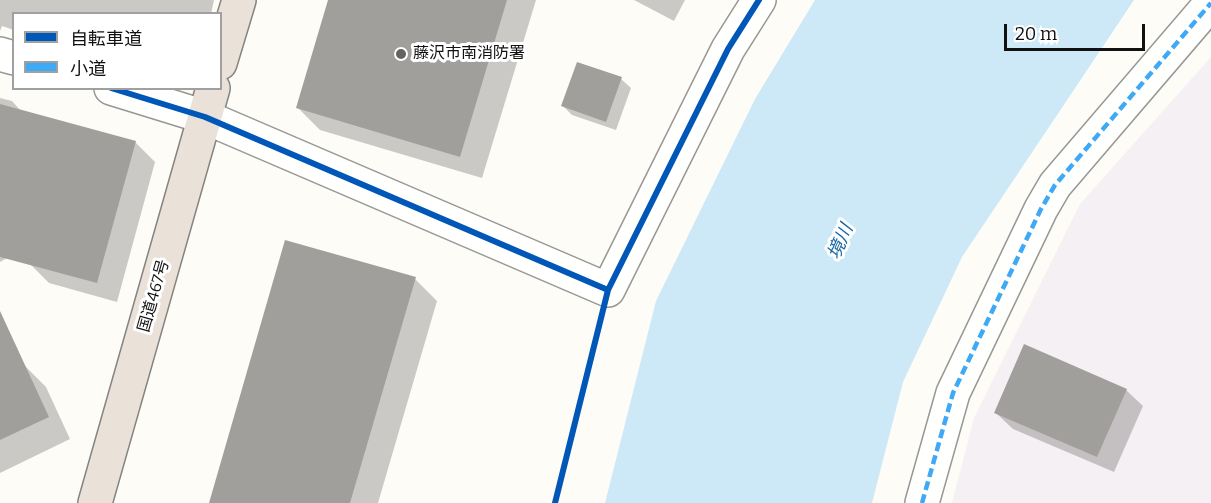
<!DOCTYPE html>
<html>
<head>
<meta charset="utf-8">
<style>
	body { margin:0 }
	#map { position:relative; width:1211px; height:503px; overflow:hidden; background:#fdfcf7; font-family:Bitter,"Noto Sans JP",serif }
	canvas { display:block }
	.legend { position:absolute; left:12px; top:12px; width:210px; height:78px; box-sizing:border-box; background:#fff; border:2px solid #a0a0a0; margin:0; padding:8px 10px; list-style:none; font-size:18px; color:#111 }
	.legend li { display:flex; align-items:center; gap:12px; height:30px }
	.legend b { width:30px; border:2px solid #a0a0a0 }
	.scale { position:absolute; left:1004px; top:24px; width:141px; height:27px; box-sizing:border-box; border:3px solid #111; border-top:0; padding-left:8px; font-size:18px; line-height:21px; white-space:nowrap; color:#111; -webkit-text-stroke:4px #fff; paint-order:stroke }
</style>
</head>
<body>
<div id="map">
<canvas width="1211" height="503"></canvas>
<ul class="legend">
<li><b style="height:8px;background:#0057b8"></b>自転車道</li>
<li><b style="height:8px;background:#3fa9f5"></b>小道</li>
</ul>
<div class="scale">20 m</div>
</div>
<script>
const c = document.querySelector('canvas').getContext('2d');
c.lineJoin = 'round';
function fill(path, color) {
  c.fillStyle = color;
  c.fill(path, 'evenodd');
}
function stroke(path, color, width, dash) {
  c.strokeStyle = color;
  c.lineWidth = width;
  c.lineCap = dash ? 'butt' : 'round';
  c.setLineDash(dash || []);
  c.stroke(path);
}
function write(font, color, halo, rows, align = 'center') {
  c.font = font + ' Bitter,"Noto Sans JP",serif';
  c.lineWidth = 6;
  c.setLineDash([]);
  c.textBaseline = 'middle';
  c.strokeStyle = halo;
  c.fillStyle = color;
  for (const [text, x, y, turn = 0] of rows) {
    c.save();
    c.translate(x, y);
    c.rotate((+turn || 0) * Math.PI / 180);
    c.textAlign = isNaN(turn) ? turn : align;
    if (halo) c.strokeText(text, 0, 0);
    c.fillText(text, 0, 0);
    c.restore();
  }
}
const industrial = new Path2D(`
	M1211,57V503H952L974,418L1080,204Z`);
const water = new Path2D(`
	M815,0H1134L962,257L903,382L872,503H605L656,301L755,99Z`);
const shadow = new Path2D(`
	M0,0H214L211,14H14V30L2,26L0,31Z
	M329,0H536L482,178L320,130L297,107Z
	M634,0H685L674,21Z
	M578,64L621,79L631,88L616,130L572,115L563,106Z
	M0,98L12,101L22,112L135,142L155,162L117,302L49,283L29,263L35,242L0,262Z
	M415,279L437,301L378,503H210Z
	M24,365L46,387L70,439L0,473V376Z
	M1126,390L1143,406L1114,472L1013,429L996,413Z`);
const building = new Path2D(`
	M328,0H507L460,157L296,108Z
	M577,62L622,77L606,122L561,106Z
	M0,104L136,141L97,283L0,257Z
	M285,240L416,277L350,503H209Z
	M0,311L49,417L0,440Z
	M1024,344L1127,389L1097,457L994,413Z`);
const path = new Path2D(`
	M555,503L598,329`);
const street = new Path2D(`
	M0,54L14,58
	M111,88L205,117L608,290L728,49L759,0
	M922,503L953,393L1041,209L1055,185L1211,3`);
const highway = new Path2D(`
	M220,63L239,0
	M95,503L213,88`);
const quiet = new Path2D(`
	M922,503L953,393L1041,209L1055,185L1211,3`);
const cycleway = new Path2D(`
	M111,88L205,117L608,290
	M555,503L608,290L728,49L759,0`);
const markers = [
	[401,54,6,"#646362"]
];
const poiNames = [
	["藤沢市南消防署",413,54]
];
const streetNames = [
	["国道467号",154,296,-74]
];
const waterNames = [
	["境川",841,242,-66]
];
fill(industrial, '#f5f0f3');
fill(water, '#cde8f7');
fill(shadow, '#0003');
fill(building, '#a19f9c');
stroke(street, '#979795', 36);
stroke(highway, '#858482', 36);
stroke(path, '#b9b9b8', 4, [6, 3]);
stroke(street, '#fffffe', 33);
stroke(highway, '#eae1d8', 33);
stroke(quiet, '#3fa9f5', 4.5, [9, 4.5]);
stroke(cycleway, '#0057b8', 6);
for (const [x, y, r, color] of markers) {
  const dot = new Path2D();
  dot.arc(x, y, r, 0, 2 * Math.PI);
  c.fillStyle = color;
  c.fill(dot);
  stroke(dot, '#fff', 2);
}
write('16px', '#111', '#fff', poiNames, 'left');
write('16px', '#111', '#fff', streetNames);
write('italic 18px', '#1768a6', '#fff', waterNames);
</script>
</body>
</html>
